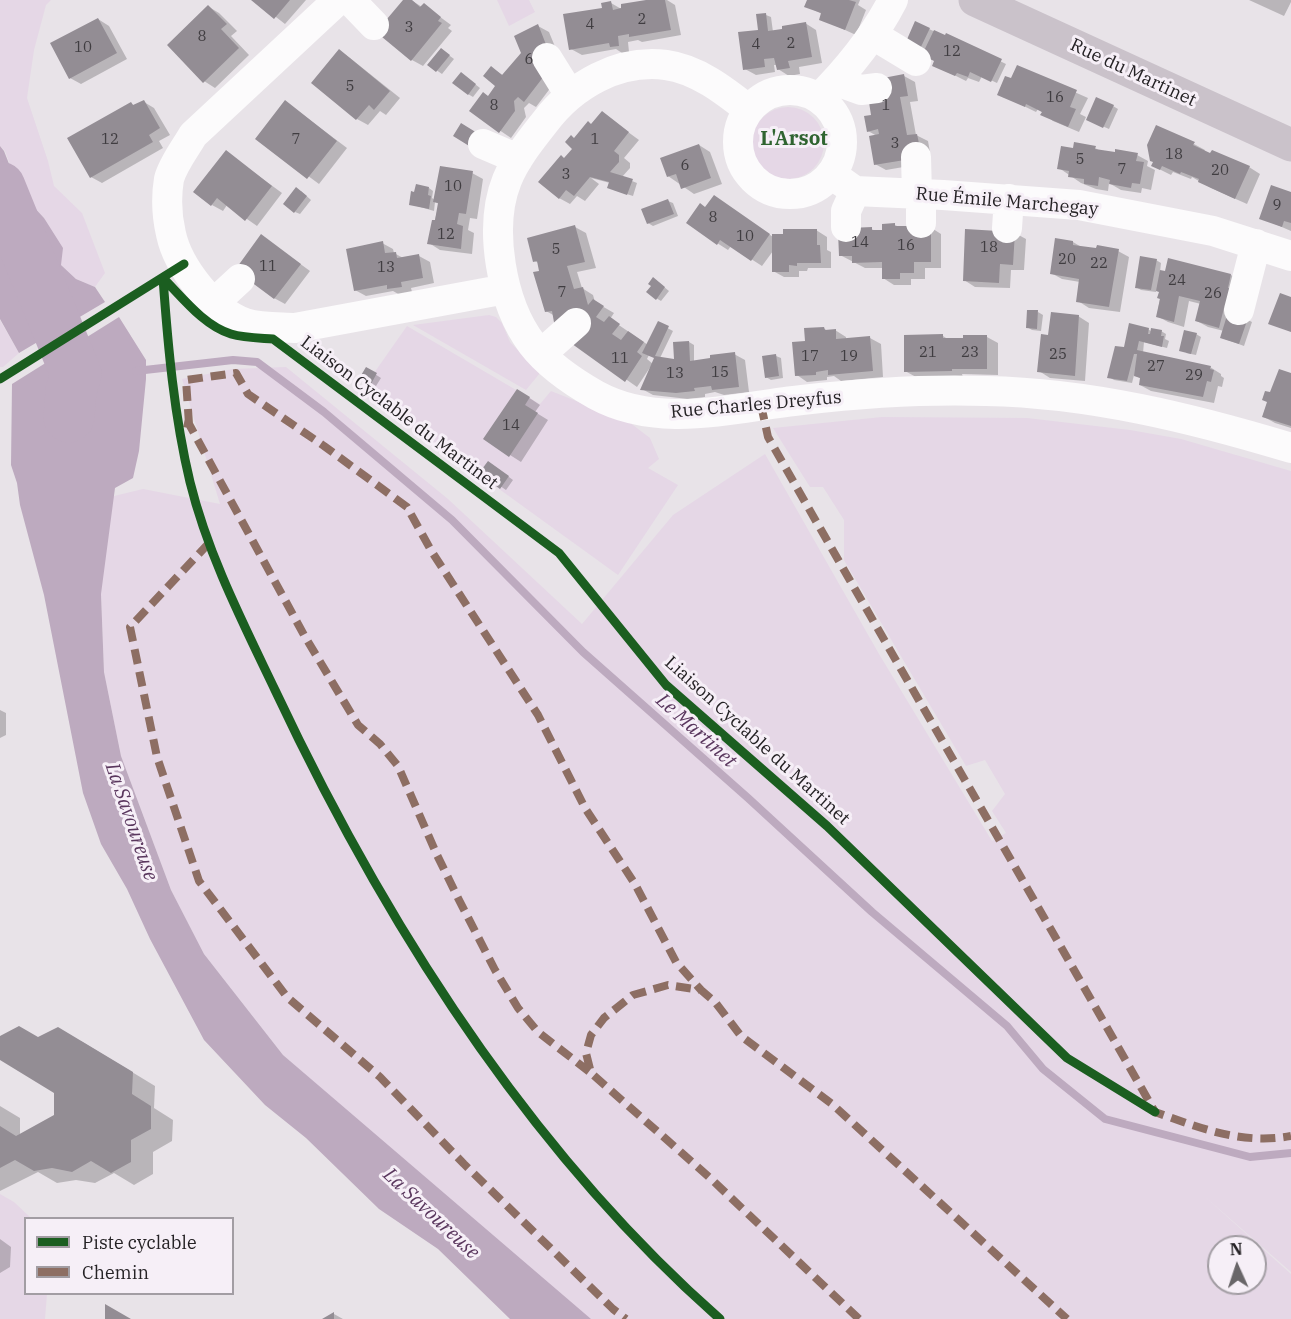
<!DOCTYPE html>
<html>
<head>
<meta charset="utf-8">
<style>
	body { margin:0 }
	#map { position:relative; width:1291px; height:1319px; overflow:hidden; background:#e8e3e8; font-family:"IBM Plex Serif",serif }
	canvas { display:block }
	.legend { position:absolute; left:24px; top:1217px; width:210px; height:78px; box-sizing:border-box; background:#f6eff7; border:2px solid #a29da3; margin:0; padding:8px 10px; list-style:none; font-size:18px; color:#252225 }
	.legend li { display:flex; align-items:center; gap:12px; height:30px }
	.legend b { width:30px; border:2px solid #a29da3 }
	.north { position:absolute; left:1207px; top:1235px; width:60px; height:60px; box-sizing:border-box; background:#f6eff7; border:2px solid #a29da3; border-radius:50%; rotate:357deg; font-size:16px; font-weight:700; line-height:24px; text-align:center; color:#252225 }
	.north::after { content:''; display:block; margin:auto; width:21px; height:27px; background:#696669; clip-path:polygon(50% 0,100% 100%,50% 72%,0 100%) }
</style>
</head>
<body>
<div id="map">
<canvas width="1291" height="1319"></canvas>
<ul class="legend">
<li><b style="height:8px;background:#1b5e20"></b>Piste cyclable</li>
<li><b style="height:8px;background:#8d6e63"></b>Chemin</li>
</ul>
<div class="north">N</div>
</div>
<script>
const c = document.querySelector('canvas').getContext('2d');
c.lineJoin = 'round';
function fill(path, color) {
  c.fillStyle = color;
  c.fill(path, 'evenodd');
}
function stroke(path, color, width, dash) {
  c.strokeStyle = color;
  c.lineWidth = width;
  c.lineCap = dash ? 'butt' : 'round';
  c.setLineDash(dash || []);
  c.stroke(path);
}
function write(font, color, halo, rows, align = 'center') {
  c.font = font + ' "IBM Plex Serif",serif';
  c.lineWidth = 6;
  c.setLineDash([]);
  c.textBaseline = 'middle';
  c.strokeStyle = halo;
  c.fillStyle = color;
  for (const [text, x, y, turn = 0] of rows) {
    c.save();
    c.translate(x, y);
    c.rotate((+turn || 0) * Math.PI / 180);
    c.textAlign = isNaN(turn) ? turn : align;
    if (halo) c.strokeText(text, 0, 0);
    c.fillText(text, 0, 0);
    c.restore();
  }
}
const green = new Path2D(`
	M0,0H51L46,5L34,50L27,98L48,161L54,186L82,213L105,273L95,287L76,279L61,265L44,218L20,192L5,151L0,146Z
	M497,0H529L535,12L509,26Z
	M752 143a36 36 0 1 1 72 0a36 36 0 1 1-72 0Z
	M489,315L496,317L502,323L510,342L540,373L526,390L413,325Z
	M0,320L19,353L3,367H0Z
	M407,326L540,404L551,391L629,422L650,438L659,459L648,468L678,485L618,575L459,460L360,393Z
	M286,367L448,499L582,624L673,515L765,454L879,654L992,841L1006,833L992,811L1005,794L985,760L966,766L844,560V520L823,487H810L773,428L882,417L1027,418L1130,430L1181,439L1291,471V1272L1203,1195L1291,1274V1319H581L283,1055L204,954L171,890L121,756L104,672L101,594L87,527L114,496L143,489L220,504L182,379L233,369ZM1219,1247H1255V1283H1219Z
	M0,1194L14,1202L31,1218H26V1294H47L45,1319H0Z`);
const water = new Path2D(`
	M0,146L4,151L20,192L44,218L63,248L61,265L76,279L95,287L105,302L19,353L0,319Z
	M119,317L146,360V379L139,451L133,478L115,488L101,594L104,672L121,756L171,890L204,954L283,1055L591,1319H510L438,1249L379,1209L306,1138L265,1105L204,1040L150,939L127,889L101,844L83,793L44,595L20,505L17,483L11,465L12,384Z`);
const shadow = new Path2D(`
	M254,0H306L285,24Z
	M405,0H411L422,7L424,5L451,25L448,28L452,31L423,66L412,60Z
	M655,0H667L675,5L681,35L642,42L638,40L628,42L629,52L622,53L616,49L582,55L571,49L611,3L623,10Z
	M809,0H860L858,5L866,10L856,35L821,19L822,14L806,6Z
	M1249,0H1291V2L1284,16Z
	M209,7L219,13L237,31L231,36L249,55L215,88L204,81Z
	M766,15L771,17L773,32L805,23L816,30L822,63L799,67L800,74L789,76L778,69L777,65H774L775,72L756,75L745,69Z
	M98,19L109,26L127,59L81,84L70,78Z
	M538,26L549,32L558,54L561,74L536,107L529,103L524,108L526,117L511,138L471,111L489,97L497,86L492,68L504,76L522,53Z
	M929,29L946,37L947,35L1006,64L997,83L982,76L979,82L968,78L966,81L934,65L935,61L912,47Z
	M340,51L350,58L400,98L386,115L380,111L368,125L357,119L313,83Z
	M446,53L454,59L442,74L429,65Z
	M1018,67L1088,98L1080,114L1086,117L1079,132L1053,121L1038,109L1036,112L999,94L1012,80Z
	M904,76L915,82L918,101L910,102L916,135L928,141L931,158L921,164L886,170L875,164L877,136L868,131L873,116Z
	M466,77L480,88L473,97L468,94Z
	M144,102L154,108L170,135L159,141L163,148L102,183L91,177L131,104L136,106Z
	M286,102L347,148L319,184L258,139Z
	M1113,106L1118,109L1109,129L1093,122Z
	M602,113L639,140L624,158L630,163V168L622,177L637,183L633,196L614,190L610,183L591,178L599,184L585,201L577,196L570,204L559,198L565,159L574,149L575,139L592,125Z
	M1157,127L1194,144L1205,150L1204,152L1249,167L1260,174L1247,204L1211,188L1192,177L1191,179L1173,172L1171,175L1153,166Z
	M699,145L710,152L722,184L694,194L668,176Z
	M1095,148L1102,152L1137,155L1148,161L1147,166L1155,170L1151,190L1142,188L1141,193L1121,190L1109,183L1108,191L1096,189L1081,183L1059,168L1074,150Z
	M226,152L282,193L257,226L227,205L223,211L212,205Z
	M472,173L483,179L477,219L470,218L468,230L474,233L472,254L440,250L429,243L439,204L435,202L434,211L410,204L429,188L433,191L432,198L435,200Z
	M301,191L311,200L300,214L295,212Z
	M1291,194V231L1261,218Z
	M715,197L773,237L816,230L827,237V250L831,252V268H808L807,271H799V277H784L773,271V251L762,266L731,246L728,250L717,243L706,208Z
	M668,201L673,203L678,216L653,226L648,223Z
	M895,225L899,227H930L941,234V268H925V279H911V285H894L883,278V268H865L840,255L871,229L876,231H883Z
	M575,227L586,233L596,268L577,272L582,288L593,295L595,302L614,313L610,319L648,345L658,323L673,331L660,358L675,360L689,342L694,345V362L734,354L745,360L749,392L724,395L715,392L705,394V397L688,399L653,395L642,389L651,366L637,387L570,340L555,316L546,311L539,263L534,261ZM649,355L656,358L653,364L647,359Z
	M1015,233L1026,239L1024,270H1011L1010,288L975,287L964,280Z
	M262,236L310,271L285,304L274,298Z
	M1073,242L1083,248L1118,251L1129,257L1120,312L1089,308L1078,301L1080,282L1062,279L1051,273Z
	M382,243L393,249L394,253L405,259L419,256L430,262L434,283L411,288L412,292L400,295L393,291L366,296L355,290Z
	M1156,260L1161,263L1160,272L1166,273L1169,260L1231,275L1242,282L1240,316L1252,322L1244,346L1222,338L1224,331L1208,327L1197,321L1201,304L1189,301L1184,327L1168,322L1157,316L1161,292L1156,290V292L1141,290L1136,287Z
	M658,282L669,291L661,301L656,298Z
	M1038,312L1043,315L1041,331L1032,330L1027,327Z
	M1078,316L1089,323L1085,381L1050,378L1039,371L1049,337Z
	M823,328L828,331L835,330L846,337V339L870,338L881,344L883,377L841,381L834,376L827,377V380L807,382L797,375L807,343Z
	M1148,329L1152,332L1161,331L1166,334L1165,339L1169,341L1167,348L1144,342L1143,353L1210,367L1221,374V376L1224,378L1222,387L1218,386L1214,403L1151,391L1140,385L1142,379L1134,375L1132,383L1114,380L1109,377L1125,349Z
	M1196,334L1201,337L1196,355L1186,353Z
	M943,336L949,340L987,337L998,343V375L962,374L963,377H916L905,371Z
	M776,356L781,358L783,378L771,380L766,377Z
	M367,369L381,378L376,386L362,377Z
	M1291,375V428L1275,423L1264,417L1271,394Z
	M528,397L540,405L535,412L548,420L521,462L485,439Z
	M494,466L513,480L506,490L481,473Z
	M0,710L6,713V735L0,738Z
	M39,1039L81,1041L155,1086L154,1108L173,1120L172,1141L153,1152V1174L134,1185L114,1173L95,1183L76,1180L57,1183L38,1172L0,1191V1106L20,1118V1135L55,1116L56,1092Z
	M0,1239L11,1247L10,1267L0,1273Z
	M334,1314L343,1319H325Z`);
const stream = new Path2D(`
	M136,371L233,360L257,362L324,412L452,520L583,652L748,798L872,912L1007,1026L1043,1069L1105,1119L1250,1157L1291,1153`);
const river = new Path2D(`
	M0,187L76,374L71,391L69,417`);
const building = new Path2D(`
	M251,0H290L274,19Z
	M403,0H412L420,7L424,3L441,17L438,21L442,23L411,61L376,32Z
	M646,0H665L671,30L629,37V34L618,36L619,46L610,47L609,43L569,50L563,14L602,8L601,3L611,1L613,10L621,8V4Z
	M807,0H849L856,2L845,30L819,20L821,13L804,7Z
	M208,5L227,24L221,29L239,48L203,83L167,45Z
	M766,13L768,31L782,29V26L806,22L812,57L788,61L790,68L777,70L774,58L764,59L765,67L743,70L738,32L758,30L756,14Z
	M98,18L117,53L69,79L50,43Z
	M915,21L930,28L919,51L905,44Z
	M538,24L547,47L551,67L524,102L518,97L514,101L515,111L499,133L469,111L483,92L488,96L495,86L483,76L491,66L502,75L521,53L514,36Z
	M934,30L945,35L946,33L1002,59L991,82L970,72L968,77L957,73L955,76L932,66L934,61L922,55Z
	M441,48L450,55L436,72L427,65Z
	M339,49L390,91L374,110L369,105L356,120L311,83Z
	M1017,65L1077,90L1070,107L1076,109L1068,127L1040,115L1042,112L1026,104L1025,107L997,95L1005,76L1011,78Z
	M461,72L476,84L468,95L452,83Z
	M904,74L908,96L900,97L907,135L917,134L921,153L911,159L874,165L869,136L879,134L878,129L867,132L864,116L871,115L868,96L878,79Z
	M1096,97L1114,105L1103,128L1086,120Z
	M144,100L160,128L149,135L153,142L90,178L67,138L131,102L133,105Z
	M285,100L337,141L307,179L255,139Z
	M602,111L629,132L614,151L619,155V162L610,172L633,179L627,195L607,188L609,182L590,177L574,196L566,190L559,199L538,182L561,155L564,158L572,149L565,142L571,135L574,138L588,121L591,124Z
	M461,123L482,136L474,149L453,136Z
	M1156,125L1195,142L1193,145L1210,153L1212,150L1250,166L1235,199L1198,182L1199,179L1181,172L1180,174L1162,166L1160,170L1151,166L1153,162L1150,161L1147,145Z
	M1074,142L1096,146L1095,149L1115,152V149L1138,153L1136,161L1144,162L1140,184L1132,183L1131,188L1109,184L1110,180L1099,177L1098,186L1084,184V179L1068,177L1069,171L1057,169L1061,146L1073,148Z
	M699,144L711,178L681,189L676,174L667,177L660,158Z
	M226,150L272,186L245,221L217,198L211,206L193,192Z
	M440,166L473,171L466,214L459,213L457,224L463,226L461,249L427,244L432,220H435L438,203L433,202Z
	M416,184L429,187L428,195L431,196L429,209L409,205L411,191L414,192Z
	M1271,185L1291,192V223L1284,221L1282,227L1259,219Z
	M296,187L307,196L294,213L283,204Z
	M714,195L770,234L751,261L720,240L717,245L686,223L700,203L705,207Z
	M668,199L674,214L647,224L641,209Z
	M895,223V226H931V262H914V273H900V279H882V262L852,263V256H839L838,231L850,228L872,227V230H882V224Z
	M575,225L585,262L567,266L574,289L583,287L588,305L593,299L604,306L596,317L604,322L609,316L620,324L612,334L621,340L628,331L644,342L637,352L642,356L625,382L568,341L555,328L552,311L545,312L533,272L539,271L537,261L533,262L527,238Z
	M783,229H817V245H820L821,263H797V266L789,265V272H772V234H783Z
	M965,229L1015,232L1013,265L1000,264L999,283L963,281Z
	M261,234L301,264L274,299L235,270Z
	M1055,238L1073,241V245L1096,248L1097,245L1119,249L1109,307L1076,302L1079,279L1050,274Z
	M383,241L385,253L396,252L397,258L419,254L423,278L401,282L402,287L387,289V285L354,291L346,249Z
	M1140,256L1157,259L1151,290L1135,288Z
	M1168,258L1231,274L1228,288L1234,289L1229,309L1224,308L1219,328L1195,321L1200,301L1179,296L1174,322L1156,317L1160,299L1157,298L1159,292L1156,291L1160,270L1165,271Z
	M653,277L665,287L656,300L646,292L651,286L648,284Z
	M1280,293L1291,297V332L1268,324Z
	M1229,309L1248,318L1239,344L1220,338Z
	M1027,310H1038L1037,329L1026,328Z
	M1051,312L1079,315L1075,376L1037,372L1041,334L1048,335Z
	M658,321L669,326L655,356L674,359L673,342L689,341L690,361L710,358V355L735,352L739,387L712,390L711,386L703,387L694,388L695,391L676,393L640,390L654,358L642,353Z
	M1129,323L1149,328L1148,334H1150L1151,328L1162,330L1161,336H1164L1162,347L1139,341L1137,350L1211,366L1210,369L1214,370L1211,382L1207,381L1203,397L1139,385L1140,378L1134,376L1137,354H1134L1127,381L1107,378L1115,346L1124,347Z
	M824,327L825,330L836,329V339L870,336L873,371L828,375V370L816,372V375L795,376L792,342L805,341L804,328Z
	M1184,330L1197,333L1191,354L1179,351Z
	M943,334V338H963V335H987V369H952V371L904,372V335Z
	M776,354L779,376L765,378L762,356Z
	M366,367L377,373L371,384L360,377Z
	M1279,369L1291,373V426L1262,417L1267,402L1262,400L1265,391L1270,392Z
	M517,389L530,397L525,405L538,413L509,457L483,439Z
	M488,461L509,476L500,489L479,473Z
	M19,1026L38,1037L58,1027L133,1072L132,1094L151,1106V1129L131,1140V1162L111,1173L91,1161L72,1172L52,1168L34,1171L15,1160L0,1168V1126L16,1136L54,1115V1093L0,1060V1036Z
	M105,1304L131,1319H105Z
	M334,1312V1319H322Z`);
const minor = new Path2D(`
	M338,0L193,135C185,149 173,164 169,179C166,197 167,217 171,234C178,267 213,312 245,323C261,328 279,327 295,328L506,289
	M350,0L374,25
	M873,35L916,61
	M547,58L570,95
	M836,81L861,90L877,88
	M738 142a52 52 0 1 1 104 0a52 52 0 1 1-104 0Z
	M819,98C848,69 874,37 893,0
	M749,110C725,91 697,69 666,65C618,59 573,85 545,122C531,140 516,158 507,180C488,227 501,303 532,344C548,365 573,382 596,395C660,430 734,407 802,400C863,393 925,389 986,391C1090,393 1192,418 1291,448
	M483,144L518,159
	M916,157L917,194
	M831,174L855,191L943,195L1079,205L1213,231L1291,256
	M921,223V194
	M846,227V211L855,191
	M1007,228L1009,199
	M214,303L240,279
	M1239,310L1256,244
	M541,354L576,323`);
const major = new Path2D(`
	M975,0L1291,145`);
const quiet = new Path2D(`
	M761,405L768,437C896,662 1027,886 1155,1112C1200,1128 1242,1145 1291,1136
	M184,423L189,424L304,635L358,725L380,744L398,766L437,855L459,900L495,970L518,1008L538,1032L591,1073
	M189,424L186,380L236,373L248,394L324,446L407,507L432,552L538,715L585,808L635,884L676,962L701,990
	M209,543L130,627L157,757L199,881L287,997L380,1077L464,1164L613,1309L626,1319
	M859,1319L709,1177L591,1073L586,1053L591,1035L604,1018L633,995L668,985L701,990L715,1002L741,1036L832,1104L1067,1319`);
const cycleway = new Path2D(`
	M163,278C182,297 204,326 231,334C244,338 259,338 273,339L559,553L666,685L827,826L1067,1058L1155,1112
	M163,278C168,347 174,415 190,482C208,555 243,623 275,690C384,922 526,1148 720,1319
	M0,379L184,264`);
const numberNames = [
	["2",642,20],
	["4",590,25],
	["3",409,28],
	["8",202,37],
	["2",791,44],
	["4",756,45],
	["10",83,48],
	["12",952,52],
	["6",529,60],
	["5",350,87],
	["16",1055,98],
	["8",494,106],
	["1",886,106],
	["12",110,140],
	["7",296,140],
	["1",595,140],
	["3",895,144],
	["18",1174,155],
	["5",1080,160],
	["6",685,166],
	["7",1122,170],
	["20",1220,171],
	["3",566,175],
	["10",453,187],
	["9",1277,206],
	["8",713,218],
	["12",446,235],
	["10",745,237],
	["14",860,243],
	["16",906,246],
	["18",989,248],
	["5",556,250],
	["20",1067,260],
	["22",1099,264],
	["11",268,267],
	["13",386,268],
	["24",1177,281],
	["7",562,293],
	["26",1213,294],
	["21",928,353],
	["23",970,353],
	["25",1058,355],
	["17",810,357],
	["19",849,357],
	["11",620,359],
	["27",1156,367],
	["15",720,373],
	["13",675,374],
	["29",1194,376],
	["14",511,426]
];
const streetNames = [
	["Rue du Martinet",1133,73,25],
	["Rue Émile Marchegay",1007,202,5],
	["Rue Charles Dreyfus",756,405,-5],
	["Liaison Cyclable du Martinet",399,413,37],
	["Liaison Cyclable du Martinet",757,741,42]
];
const neighbourhoodNames = [
	["L'Arsot",794,139]
];
const waterNames = [
	["Le Martinet",696,731,42],
	["La Savoureuse",131,822,71],
	["La Savoureuse",431,1214,43]
];
fill(green, '#e5d7e6');
fill(water, '#bdaabf');
fill(shadow, '#0003');
stroke(stream, '#bdaabf', 8);
stroke(river, '#bdaabf', 51);
fill(building, '#938d94');
stroke(minor, '#fcfbfc', 30);
stroke(major, '#cac2ca', 33);
stroke(quiet, '#8d6e63', 8, [15, 8]);
stroke(cycleway, '#1b5e20', 9);
write('15px', '#403d41', null, numberNames);
write('18px', '#252225', '#f6eff7', streetNames);
write('bold 20px', '#2f6430', '#f6eff7', neighbourhoodNames);
write('italic 20px', '#5a375e', '#f6eff7', waterNames);
</script>
</body>
</html>
